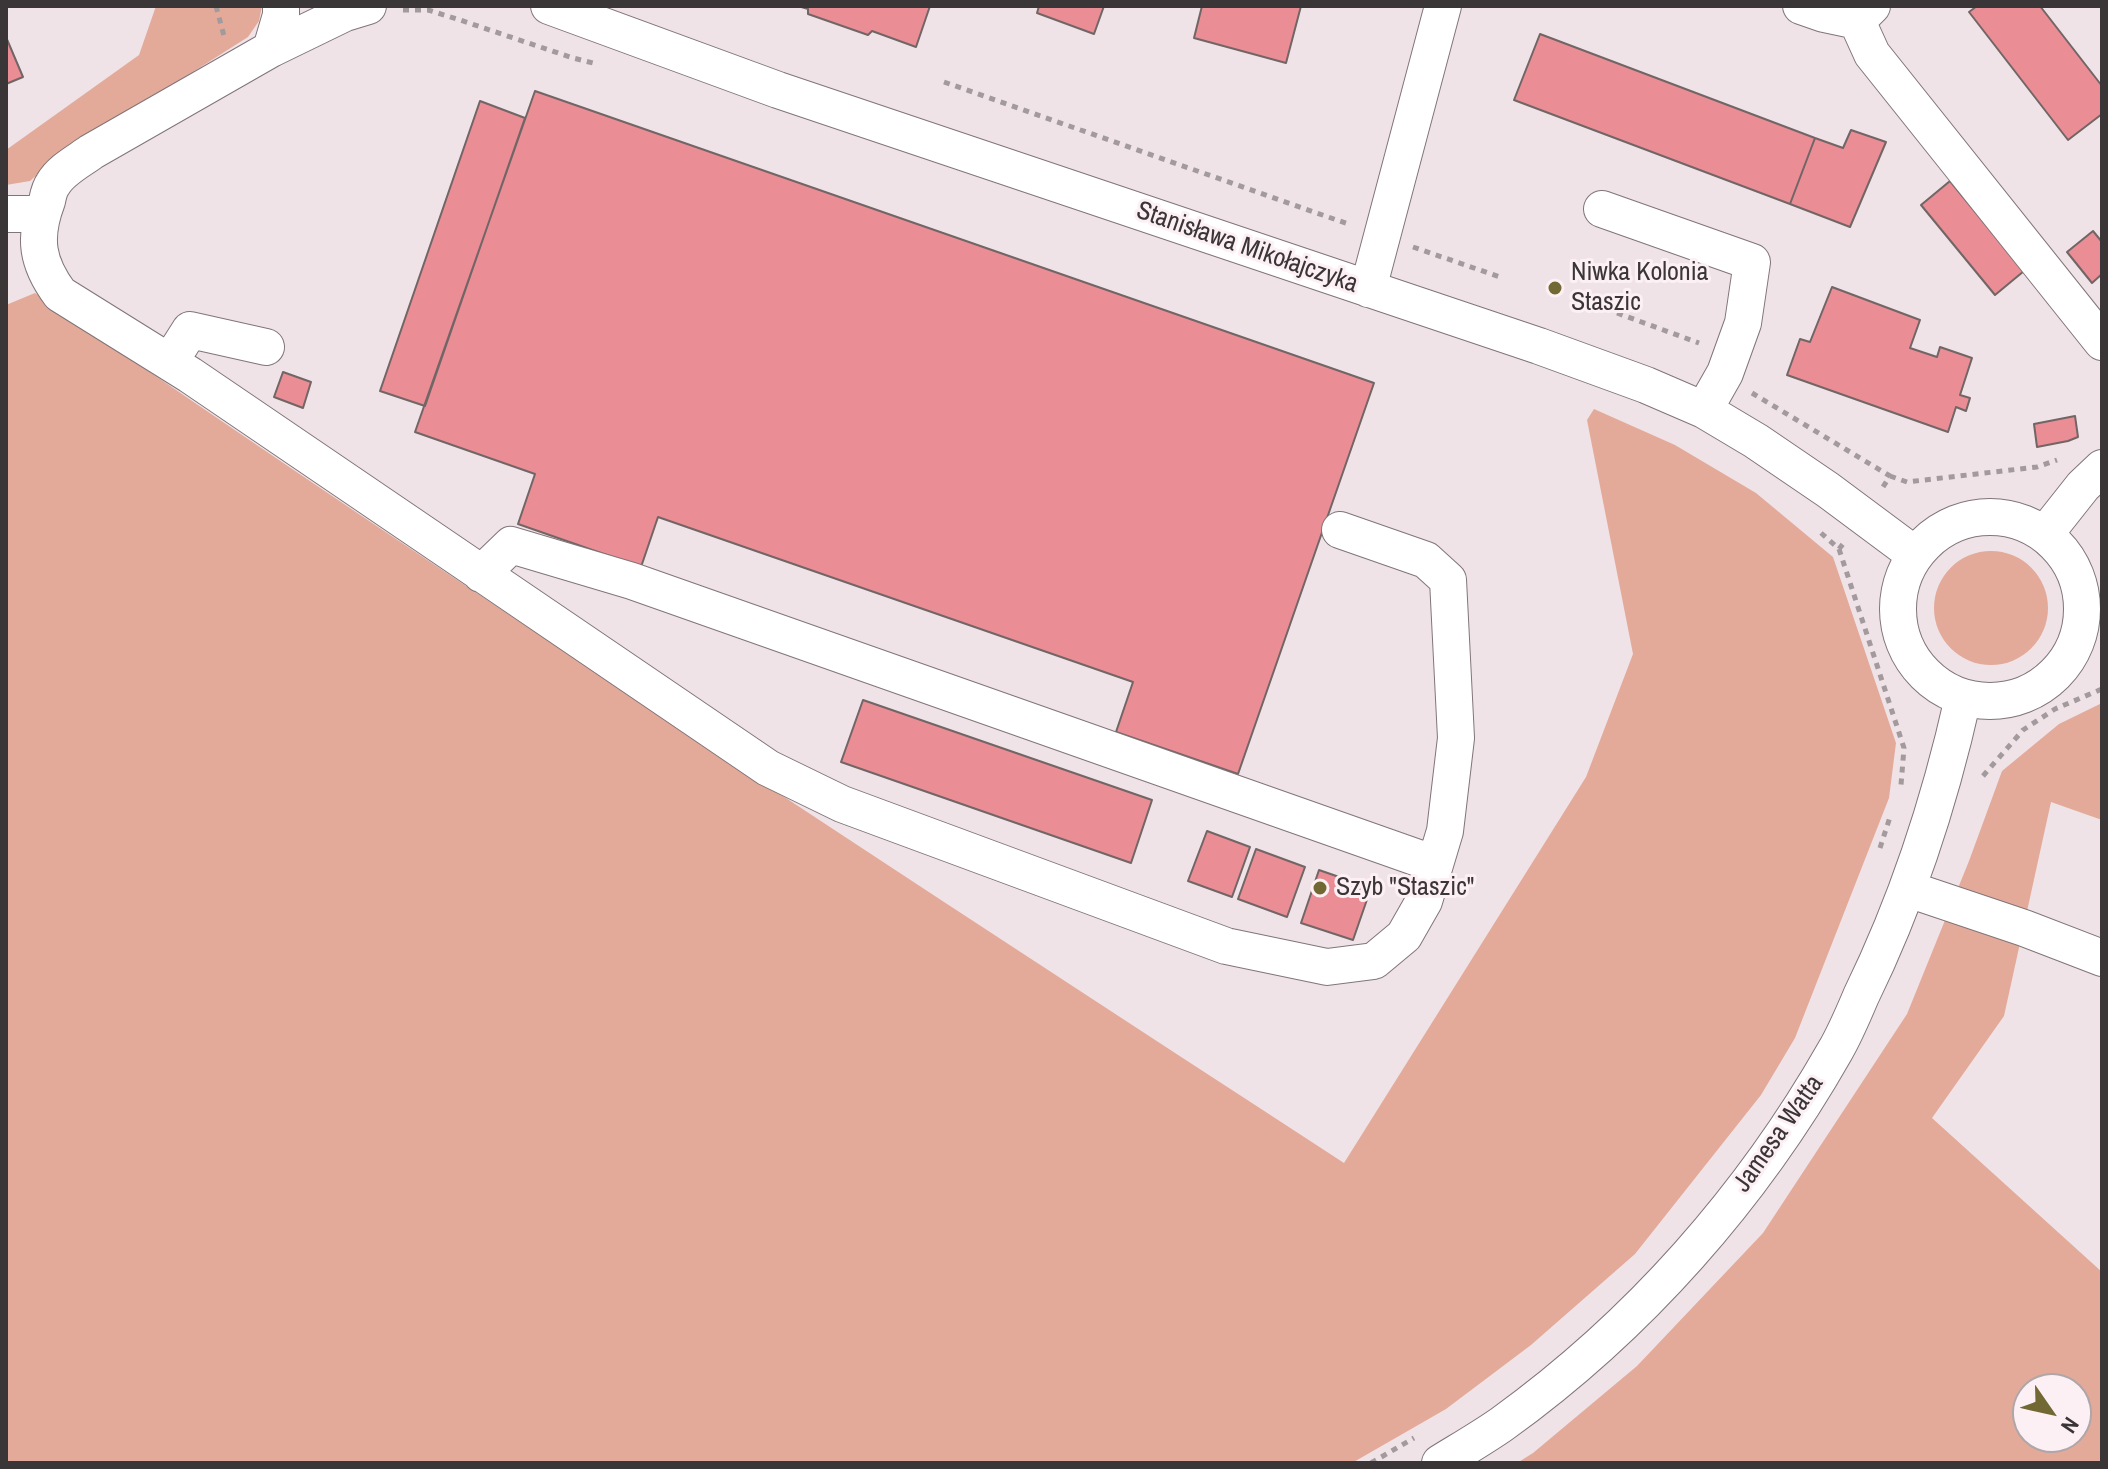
<!DOCTYPE html>
<html>
<head>
<meta charset="utf-8">
<style>
	body { margin:0 }
	#map { position:relative; width:2108px; height:1469px; overflow:hidden; background:#efe3e7; font-family:"Archivo Narrow",sans-serif }
	canvas { display:block }
	.frame { position:absolute; inset:0; border:8px solid #3a3637; pointer-events:none }
	.north { position:absolute; left:2012px; top:1373px; width:80px; height:80px; box-sizing:border-box; background:#fdf0f5; border:2px solid #afa6a9; border-radius:50%; rotate:124deg; font-size:22px; font-weight:700; line-height:32px; text-align:center; color:#3a3637 }
	.north::after { content:''; display:block; margin:auto; width:28px; height:36px; background:#716834; clip-path:polygon(50% 0,100% 100%,50% 72%,0 100%) }
</style>
</head>
<body>
<div id="map">
<canvas width="2108" height="1469"></canvas>
<div class="frame"></div>
<div class="north">N</div>
</div>
<script>
const c = document.querySelector('canvas').getContext('2d');
c.lineJoin = 'round';
function fill(path, color) {
  c.fillStyle = color;
  c.fill(path, 'evenodd');
}
function stroke(path, color, width, dash) {
  c.strokeStyle = color;
  c.lineWidth = width;
  c.lineCap = dash ? 'butt' : 'round';
  c.setLineDash(dash || []);
  c.stroke(path);
}
function write(font, color, halo, rows, align = 'center') {
  c.font = font + ' "Archivo Narrow",sans-serif';
  c.lineWidth = 6;
  c.setLineDash([]);
  c.textBaseline = 'middle';
  c.strokeStyle = halo;
  c.fillStyle = color;
  for (const [text, x, y, turn = 0] of rows) {
    c.save();
    c.translate(x, y);
    c.rotate((+turn || 0) * Math.PI / 180);
    c.textAlign = isNaN(turn) ? turn : align;
    if (halo) c.strokeText(text, 0, 0);
    c.fillText(text, 0, 0);
    c.restore();
  }
}
const green = new Path2D(`
	M156,6H262L259,21L248,37L185,77L71,144L30,181L6,185V150L139,55Z
	M35,293C466,591 905,877 1344,1163L1586,777L1633,654L1587,420L1594,409L1675,445L1756,493L1833,557L1896,743L1889,798L1795,1038L1761,1095L1635,1254L1531,1345L1446,1409L1352,1463H6V305Z
	M1934 608a57 57 0 1 1 114 0a57 57 0 1 1-114 0Z
	M2102,703V820L2051,802L2004,1016L1932,1118L2102,1272V1463H1517L1533,1453L1637,1366L1763,1233L1907,1014L1969,861L2002,771L2059,724ZM2028,1389H2076V1437H2028Z`);
const building = new Path2D(`
	M798,6H930L916,47L872,31L868,35L808,14V9Z
	M1039,6H1104L1094,34L1037,13Z
	M1202,6H1301L1286,63L1194,38Z
	M1977,6H2040L2102,86V114L2068,140L1969,12Z
	M1540,34L1815,138L1790,204L1514,100Z
	M6,37L23,77L6,84Z
	M535,91L1374,383L1238,774L1116,732L1133,682L658,517L641,567L518,524L535,474L415,432Z
	M480,101L525,118L425,406L380,391Z
	M1851,130L1886,142L1850,227L1790,204L1815,138L1843,148Z
	M1950,181L2024,271L1995,295L1921,205Z
	M2093,231L2102,242V274L2092,283L2067,252Z
	M1832,287L1920,320L1910,348L1937,357L1940,347L1972,358L1960,395L1970,398L1966,411L1956,407L1948,432L1787,375L1800,339L1810,342Z
	M283,372L311,382L303,408L274,397Z
	M2075,416L2078,437L2068,441L2037,447L2034,424Z
	M863,700L1152,800L1131,863L841,762Z
	M1207,831L1250,847L1232,897L1188,881Z
	M1256,849L1305,867L1287,917L1238,899Z
	M1319,870L1371,888L1353,940L1301,923Z`);
const path = new Path2D(`
	M216,6L224,36
	M403,10H428L457,19L573,58L593,63
	M944,82L1351,225
	M1413,247L1503,278
	M1617,313L1699,343
	M1752,393L1890,476L1883,487
	M1890,476L1907,482L2037,467L2057,460
	M1821,533L1839,549L1843,544
	M1839,549L1904,748L1901,785
	M1983,776L2023,730L2055,709L2102,689
	M1880,848L1890,817
	M1371,1463L1414,1438`);
const minor = new Path2D(`
	M368,6L345,13L271,49L91,152C79,161 61,170 53,184C50,188 48,196 47,201C33,238 37,263 60,294L190,375L768,768L842,804L1226,946L1327,967L1374,961L1404,936L1424,901L1445,831L1456,738L1448,580L1426,560L1340,530
	M549,6L778,90L1539,346L1646,385L1704,410L1756,441L1828,490L1914,554
	M1801,6L1824,14L1857,21
	M1872,6L1857,21L1872,54L2102,342
	M271,49L281,15V6
	M1602,209L1752,262L1743,323L1725,373L1704,410
	M6,214H42
	M1368,289L1443,6
	M168,361L176,352L190,330L266,347
	M1898 609a92 92 0 1 1 184 0a92 92 0 1 1-184 0Z
	M2045,534L2083,486L2102,468
	M481,574L511,545L632,581L1435,864
	M1908,889L2024,928L2102,958
	M1440,1463C1461,1450 1482,1438 1502,1424C1638,1326 1752,1197 1835,1051C1845,1034 1853,1015 1861,996C1907,902 1940,801 1963,698`);
const markers = [
	[1555,288,8,"#716834"],
	[1320,888,8,"#716834"]
];
const streetNames = [
	["Stanisława Mikołajczyka",1247,248,19],
	["Jamesa Watta",1779,1134,-55]
];
const poiNames = [
	["Niwka Kolonia",1571,273],
	["Staszic",1571,303],
	["Szyb \"Staszic\"",1336,888]
];
fill(green, '#e3aa9a');
fill(building, '#ea8d95');
stroke(building, '#716566', 2);
stroke(minor, '#807579', 38);
stroke(path, '#a29a9c', 5, [6, 6]);
stroke(minor, '#fff', 36);
for (const [x, y, r, color] of markers) {
  const dot = new Path2D();
  dot.arc(x, y, r, 0, 2 * Math.PI);
  c.fillStyle = color;
  c.fill(dot);
  stroke(dot, '#fdf0f5', 3);
}
write('26px', '#3a3637', '#fdf0f5', streetNames);
write('26px', '#3a3637', '#fdf0f5', poiNames, 'left');
</script>
</body>
</html>
